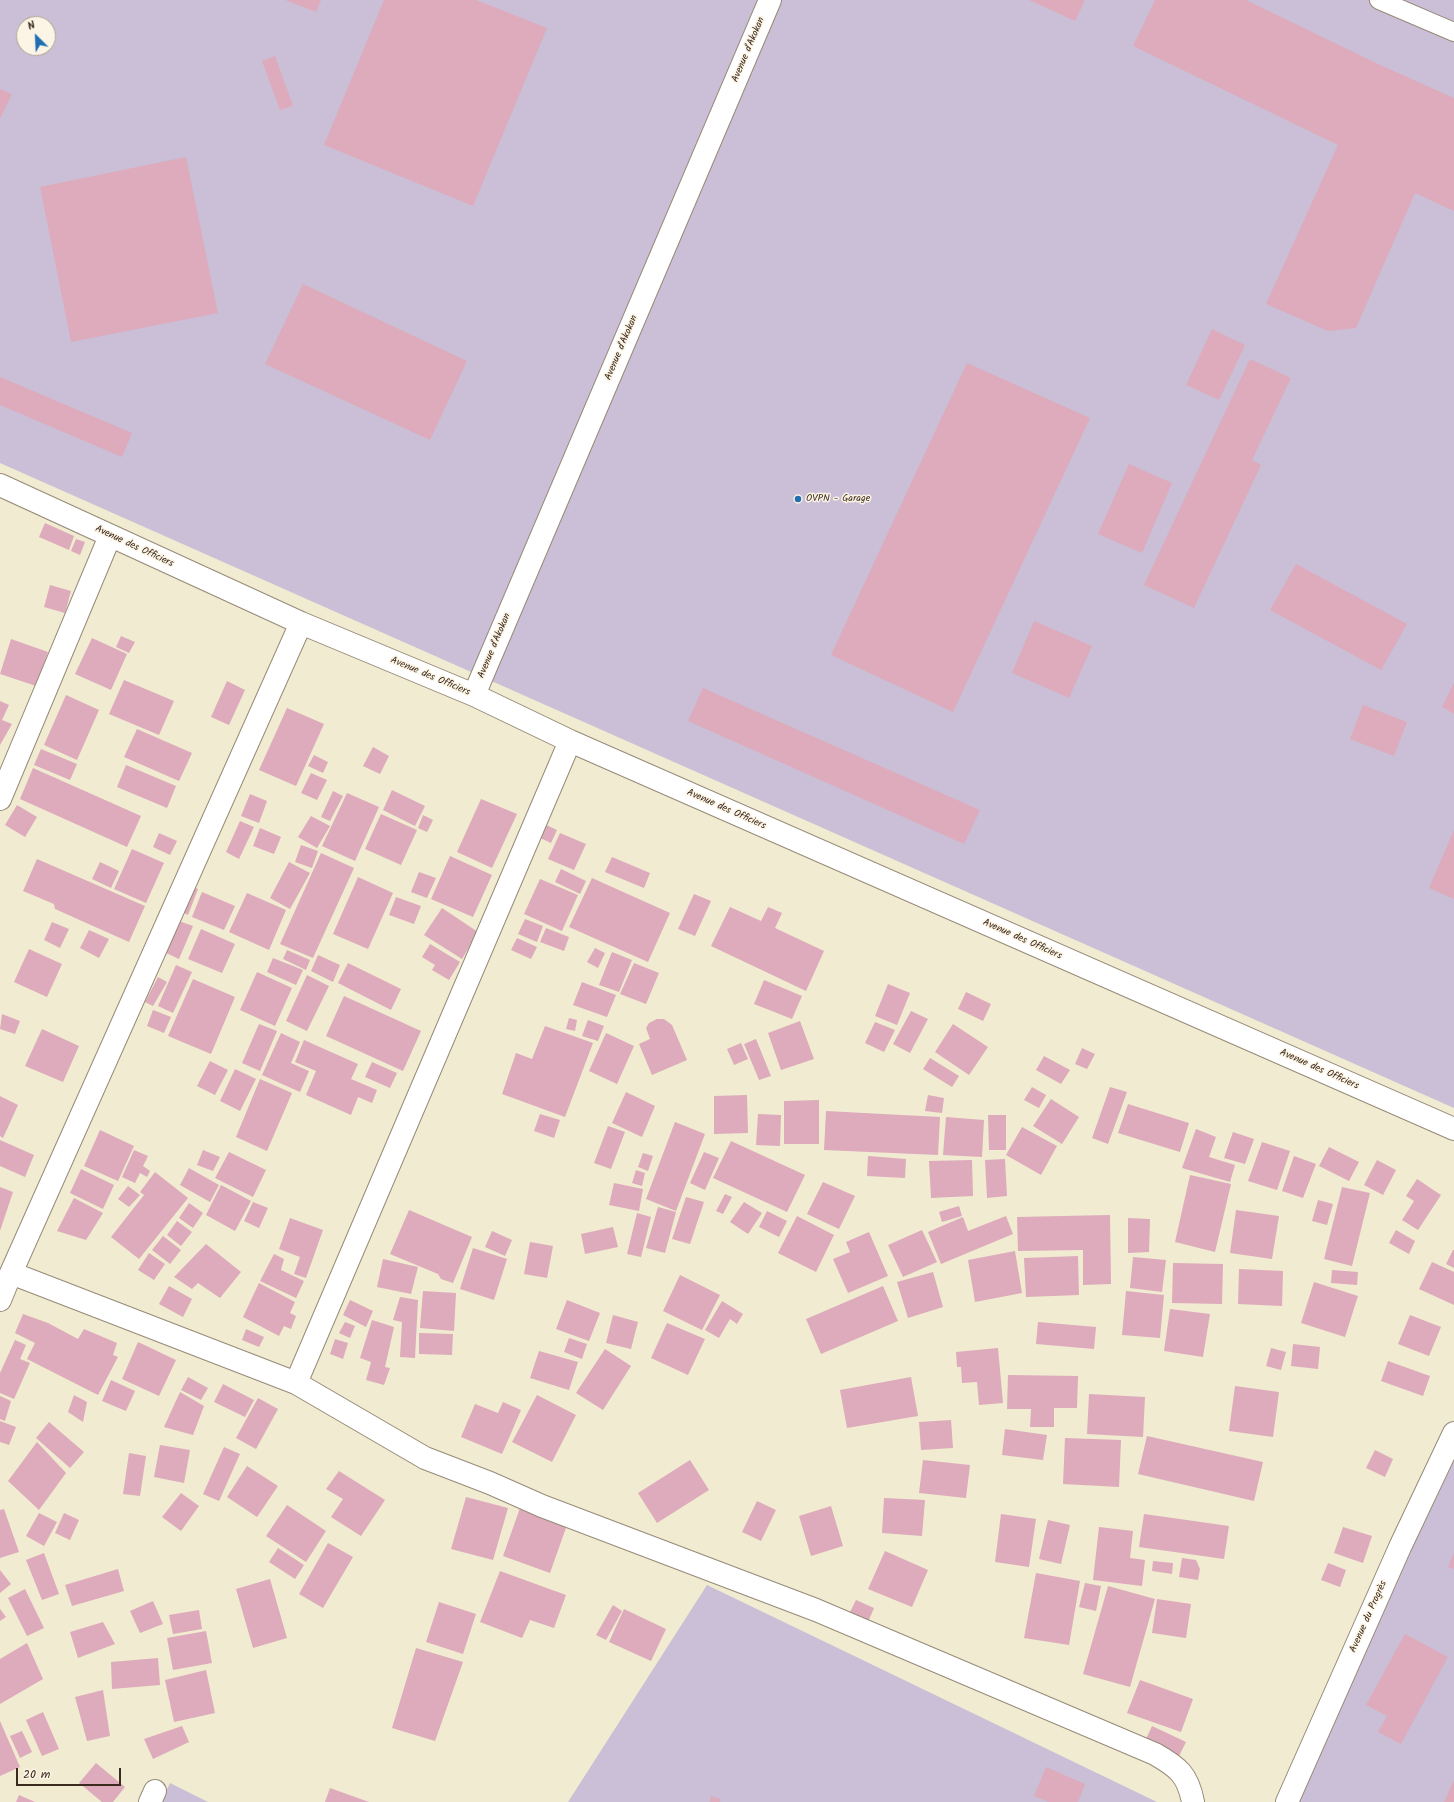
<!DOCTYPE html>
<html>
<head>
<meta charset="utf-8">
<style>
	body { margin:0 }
	#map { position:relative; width:1454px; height:1802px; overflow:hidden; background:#f1ebd1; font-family:Kalam,sans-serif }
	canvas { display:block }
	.north { position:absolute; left:16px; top:16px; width:40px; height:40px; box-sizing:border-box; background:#fcf5e5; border:1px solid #afa495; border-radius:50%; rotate:336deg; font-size:11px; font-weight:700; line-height:16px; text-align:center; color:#3b2a1e }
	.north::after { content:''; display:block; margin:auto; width:14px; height:18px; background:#1f6fb2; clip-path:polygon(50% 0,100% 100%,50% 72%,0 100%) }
	.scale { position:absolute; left:16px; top:1768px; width:105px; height:18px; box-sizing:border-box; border:2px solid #3b2a1e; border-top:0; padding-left:5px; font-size:12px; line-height:14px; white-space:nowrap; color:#3b2a1e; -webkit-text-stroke:3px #fcf5e5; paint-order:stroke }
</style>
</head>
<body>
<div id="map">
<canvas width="1454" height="1802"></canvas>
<div class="north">N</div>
<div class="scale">20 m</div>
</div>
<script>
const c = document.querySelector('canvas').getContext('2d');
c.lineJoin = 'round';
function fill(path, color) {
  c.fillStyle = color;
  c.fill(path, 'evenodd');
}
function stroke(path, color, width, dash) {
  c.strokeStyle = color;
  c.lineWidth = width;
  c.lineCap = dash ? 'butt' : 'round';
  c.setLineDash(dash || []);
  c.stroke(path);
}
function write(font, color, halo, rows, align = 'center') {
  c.font = font + ' Kalam,sans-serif';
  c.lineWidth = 3;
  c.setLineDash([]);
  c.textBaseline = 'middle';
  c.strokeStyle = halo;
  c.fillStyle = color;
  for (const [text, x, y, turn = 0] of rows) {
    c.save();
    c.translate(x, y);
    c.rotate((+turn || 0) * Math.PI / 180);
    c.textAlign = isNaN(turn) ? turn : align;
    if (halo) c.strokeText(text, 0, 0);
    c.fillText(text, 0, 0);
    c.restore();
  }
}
const industrial = new Path2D(`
	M0,0H1454V1108L0,463ZM24,24H48V48H24Z
	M1454,1430V1802H1277Z
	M707,1585L1157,1802H568Z
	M170,1783L208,1802H161Z`);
const building = new Path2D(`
	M285,0H321L316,12Z
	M384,0H476L547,28L473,206L324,145Z
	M1029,0H1085L1075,21Z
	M1155,0H1246L1378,64L1454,98V211L1415,193L1356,328L1328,331L1266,304L1338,145L1133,46Z
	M275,56L293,106L280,110L262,61Z
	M0,89L12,94L0,119Z
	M186,157L218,313L71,342L40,187Z
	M303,284L467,361L430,440L265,364Z
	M1212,329L1245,345L1219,400L1186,385Z
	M1250,359L1291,378L1252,460L1261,465L1194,608L1144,585Z
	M967,363L1090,418L953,712L831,655Z
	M0,377L132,433L122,457L0,405Z
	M1129,464L1172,483L1142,553L1098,534Z
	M45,523L74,536L69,550L39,537Z
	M76,539L85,542L80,555L71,551Z
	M1296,564L1407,624L1381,670L1270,610Z
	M50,585L71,591L65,613L44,607Z
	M1034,621L1092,646L1069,698L1012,673Z
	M121,636L135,642L129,653L116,647Z
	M92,638L127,654L111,690L75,674Z
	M11,639L48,652L36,686L0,674Z
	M124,680L174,701L159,735L109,714Z
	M227,681L245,690L229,725L211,717Z
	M1454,683V714L1442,707Z
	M703,688L980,810L964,844L688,721Z
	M66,695L99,710L77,760L44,745Z
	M0,701L9,705L2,720L12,724L0,745Z
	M1363,705L1407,722L1394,756L1350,739Z
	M287,708L324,724L296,786L259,770Z
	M137,729L192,753L179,781L124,757Z
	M373,747L389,756L380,774L363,766Z
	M41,749L77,764L70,780L34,765Z
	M314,755L328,762L323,773L308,766Z
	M126,765L176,786L167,808L117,787Z
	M33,768L141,816L127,847L20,799Z
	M311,773L327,780L317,800L301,793Z
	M392,790L425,806L415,826L383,810Z
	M333,791L343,796L330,821L321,817Z
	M347,793L379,807L355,861L322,846Z
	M250,794L267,801L259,823L241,816Z
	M481,799L517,814L492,868L457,852Z
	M17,805L37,817L25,837L5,825Z
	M381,814L417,830L401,865L365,849Z
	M423,815L433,820L427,832L418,828Z
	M311,816L330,826L317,848L298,837Z
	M240,821L254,827L239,859L226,852Z
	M542,823L557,830L551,843L536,836Z
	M260,828L281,837L274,854L253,846Z
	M1454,830V899L1429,888Z
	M159,833L177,841L170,855L153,847Z
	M560,833L586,844L574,870L548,859Z
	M301,845L318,851L312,868L295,862Z
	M132,849L164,863L146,903L114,889Z
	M321,853L354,868L313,958L280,944Z
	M450,856L492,875L473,917L431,899Z
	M612,857L650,873L644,888L605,872Z
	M37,859L145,906L129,942L55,909L54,904L23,891Z
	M100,862L119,871L111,888L92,879Z
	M289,862L310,873L290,909L270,898Z
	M561,869L586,881L580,894L555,882Z
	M419,872L436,878L427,898L411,892Z
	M358,877L393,893L368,949L333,934Z
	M592,878L670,913L648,962L569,927Z
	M540,879L578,895L562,931L524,914Z
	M190,886L198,889L188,915L180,911Z
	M202,892L235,906L224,930L192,917Z
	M247,893L286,910L269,950L229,932Z
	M694,894L711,901L695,936L678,929Z
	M396,897L421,906L414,924L389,915Z
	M730,907L761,921L768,907L782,913L775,928L824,951L806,991L711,946Z
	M442,908L478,932L462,959L424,935Z
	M525,919L543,926L537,942L518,934Z
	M176,920L193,926L179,959L164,952Z
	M52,922L69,929L60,948L44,940Z
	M546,928L569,937L564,951L540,942Z
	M201,929L235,944L222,973L188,959Z
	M89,930L109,939L99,958L80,948Z
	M517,938L537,947L531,959L511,950Z
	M430,944L460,962L449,980L432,970L435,965L422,957Z
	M595,948L605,953L598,968L587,962Z
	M29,949L62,964L47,997L14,982Z
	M287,950L310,960L306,970L283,959Z
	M612,952L632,960L619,992L599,985Z
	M318,955L340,965L333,982L311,971Z
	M273,958L303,970L296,985L267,972Z
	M348,963L401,989L391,1010L338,983Z
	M634,963L659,973L646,1004L620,994Z
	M176,965L192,972L173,1013L158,1006Z
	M257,972L292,988L275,1026L240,1010Z
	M307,975L329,986L307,1031L286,1021Z
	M158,977L167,982L153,1006L145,1002Z
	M193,979L235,997L211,1054L168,1036Z
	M764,980L802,996L792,1019L754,1004Z
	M582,982L616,995L607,1017L573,1005Z
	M888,984L910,993L897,1025L875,1016Z
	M966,992L991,1004L983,1021L958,1009Z
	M344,996L421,1031L403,1071L326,1036Z
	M153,1010L171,1017L164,1033L147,1026Z
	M911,1011L928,1019L910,1053L893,1044Z
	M2,1014L20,1021L15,1034L0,1029Z
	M569,1018L577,1020L575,1031L566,1029Z
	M657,1019H664L672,1025L687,1060L652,1075L639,1044L650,1039L646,1028L649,1023Z
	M588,1020L604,1026L598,1041L582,1036Z
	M800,1021L814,1059L781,1070L768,1033Z
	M875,1022L895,1030L884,1052L865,1043Z
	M259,1024L277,1031L260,1071L242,1063Z
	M953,1024L988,1047L969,1075L935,1052Z
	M545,1026L593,1043L565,1117L502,1094L516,1053L532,1059Z
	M42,1029L79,1046L63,1082L25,1066Z
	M281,1033L300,1042L291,1063L309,1071L300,1092L262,1075Z
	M606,1033L634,1046L617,1084L589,1071Z
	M756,1039L771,1076L759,1080L744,1044Z
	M304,1040L358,1064L351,1079L377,1090L372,1103L358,1097L351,1115L306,1095L316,1071L295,1062Z
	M741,1043L748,1059L734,1065L727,1049Z
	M1082,1048L1095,1054L1087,1069L1075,1064Z
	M1044,1056L1070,1070L1061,1084L1036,1070Z
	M930,1058L959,1076L952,1087L923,1069Z
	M210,1061L228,1070L215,1095L197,1086Z
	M372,1062L397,1073L390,1088L365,1077Z
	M235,1069L256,1079L240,1111L220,1101Z
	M260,1079L292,1093L267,1151L236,1137Z
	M1032,1087L1046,1095L1039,1108L1024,1100Z
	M1110,1087L1127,1092L1108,1144L1092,1138Z
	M626,1092L655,1106L642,1137L612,1123Z
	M747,1095L748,1133L714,1134V1096Z
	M928,1095L944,1098L942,1113L925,1111Z
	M0,1096L18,1105L3,1138L0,1136Z
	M1051,1099L1079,1117L1062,1144L1033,1126Z
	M819,1100V1144H784V1101Z
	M1128,1104L1189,1123L1180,1152L1118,1133Z
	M826,1111L940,1117L938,1155L824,1150Z
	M540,1114L560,1120L554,1138L534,1131Z
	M758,1114L781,1115L780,1146L756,1145Z
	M988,1115H1006V1150H989Z
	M946,1117L984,1120L982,1157L943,1155Z
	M675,1122L705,1134L676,1211L646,1199Z
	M608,1126L625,1132L611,1169L594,1163Z
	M1022,1127L1057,1146L1041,1175L1006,1155Z
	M1196,1129L1216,1137L1209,1157L1235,1165L1230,1182L1182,1168Z
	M100,1130L134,1146L118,1181L84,1166Z
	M1233,1132L1254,1139L1245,1164L1224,1158Z
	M0,1140L34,1155L25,1177L0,1166Z
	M731,1141L805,1175L787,1212L713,1178Z
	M1262,1142L1290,1151L1277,1190L1248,1181Z
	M1329,1147L1359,1162L1349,1181L1319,1166Z
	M134,1150L148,1156L143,1166L150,1171L147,1177L140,1173L135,1183L122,1177Z
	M203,1150L220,1157L213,1171L197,1165Z
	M229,1152L266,1170L253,1197L215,1178Z
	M704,1152L719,1158L705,1190L690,1183Z
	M643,1153L653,1156L648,1171L638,1167Z
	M868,1156L906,1159L905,1178L867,1176Z
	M1294,1156L1316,1164L1303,1198L1282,1191Z
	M1005,1159L1007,1196L987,1198L985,1160Z
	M972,1160L973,1196L931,1198L929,1161Z
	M1377,1160L1396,1170L1383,1195L1364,1185Z
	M189,1168L219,1185L210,1202L180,1185Z
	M81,1169L114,1185L103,1209L70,1193Z
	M636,1170L645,1173L642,1186L632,1183Z
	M155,1172L188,1198L139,1259L111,1237L144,1195L140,1192Z
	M1190,1175L1231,1184L1215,1252L1175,1242Z
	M1417,1179L1441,1195L1418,1230L1402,1220L1414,1201L1406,1196Z
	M823,1182L855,1196L839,1229L807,1214Z
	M614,1183L643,1189L639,1211L609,1205Z
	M221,1185L251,1201L235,1231L206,1215Z
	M128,1186L140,1195L129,1207L118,1199Z
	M0,1187L13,1192L0,1231Z
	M1342,1187L1370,1193L1352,1266L1324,1259Z
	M725,1194L732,1197L723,1214L716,1211Z
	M686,1197L704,1202L690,1244L672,1239Z
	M74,1198L103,1213L86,1240L57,1231Z
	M1318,1200L1333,1204L1327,1225L1312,1221Z
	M253,1202L268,1208L259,1228L244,1221Z
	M744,1202L762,1213L748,1234L730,1222Z
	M189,1203L203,1213L193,1228L179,1218Z
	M959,1206L962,1216L942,1222L939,1212Z
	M658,1207L676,1212L665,1253L646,1248Z
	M409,1210L472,1237L453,1283L441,1279L438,1274L390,1254Z
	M1236,1210L1279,1216L1272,1259L1230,1253Z
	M767,1211L787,1221L779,1237L759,1227Z
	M637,1213L651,1217L641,1257L627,1254Z
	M1110,1215L1111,1284L1083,1285V1250L1018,1251L1017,1217Z
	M797,1216L834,1235L816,1272L778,1253Z
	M1006,1216L1013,1234L941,1264L928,1232L963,1217L968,1231Z
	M290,1218L323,1230L306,1278L294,1274L300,1257L279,1249Z
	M1128,1218L1150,1219L1149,1252L1128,1253Z
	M177,1221L192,1232L181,1246L167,1235Z
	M613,1227L618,1247L585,1254L581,1234Z
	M922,1230L937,1262L903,1277L888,1245Z
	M1396,1230L1415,1241L1409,1254L1389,1243Z
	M492,1231L512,1240L505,1256L485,1247Z
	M869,1232L888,1276L848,1293L833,1259L850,1252L846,1242Z
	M163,1236L181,1250L170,1264L152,1250Z
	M530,1242L553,1246L547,1278L524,1274Z
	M206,1244L241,1272L220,1298L198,1283L192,1289L174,1277Z
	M473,1248L507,1259L494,1300L460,1289Z
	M1453,1250H1454V1268L1446,1264Z
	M1015,1251L1022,1293L975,1302L968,1260Z
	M149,1253L165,1264L154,1280L138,1270Z
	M274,1254L284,1259L281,1270L304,1281L296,1298L260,1281Z
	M1078,1256L1079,1295L1026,1297L1024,1258Z
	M1133,1257L1166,1260L1162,1292L1130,1288Z
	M383,1259L418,1267L411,1294L377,1287Z
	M1432,1262L1454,1272V1305L1419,1289Z
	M1173,1263L1223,1264L1222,1304L1172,1303Z
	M1239,1269L1283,1271L1282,1306L1238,1304Z
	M1332,1270L1358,1272L1357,1285L1331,1283Z
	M933,1272L943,1307L908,1318L897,1282Z
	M680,1275L720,1295L702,1330L663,1311Z
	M1314,1282L1358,1296L1345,1337L1301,1323Z
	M259,1283L295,1302L290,1313L296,1316L291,1329L284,1326L279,1336L243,1317Z
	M169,1286L192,1299L183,1317L159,1304Z
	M883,1286L898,1321L821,1354L806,1319Z
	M423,1291L456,1293L454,1331L420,1328Z
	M1126,1291L1164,1295L1160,1338L1122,1335Z
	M400,1297L418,1300L415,1358L400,1357L402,1322L393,1320Z
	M350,1300L373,1311L366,1327L343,1315Z
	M567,1300L600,1313L589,1341L556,1329Z
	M722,1301L743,1314L737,1324L730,1319L719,1338L705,1330Z
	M1170,1309L1210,1314L1203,1357L1164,1351Z
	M23,1314L48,1323L78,1339L84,1329L117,1343L113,1355L118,1357L98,1395L27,1359L35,1343L15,1333Z
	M613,1315L638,1322L631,1349L606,1343Z
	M1410,1315L1441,1327L1429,1356L1398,1344Z
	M372,1320L394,1327L385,1367L390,1368L384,1385L366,1380L371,1362L360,1358Z
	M345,1322L355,1326L350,1338L339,1333Z
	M1038,1322L1096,1327L1094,1349L1036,1344Z
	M667,1323L705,1339L688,1375L651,1358Z
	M246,1329L264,1337L259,1347L242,1340Z
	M419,1333L453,1334L452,1355L419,1354Z
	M569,1338L587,1344L582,1359L564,1352Z
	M335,1339L348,1343L343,1359L330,1354Z
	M15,1340L26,1345L20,1359L30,1363L14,1399L0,1393V1373Z
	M138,1342L176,1360L159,1396L122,1379Z
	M1293,1344L1320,1347L1318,1369L1291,1366Z
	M998,1348L1003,1403L979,1405L977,1382L962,1383L961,1367H957L956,1352Z
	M1271,1348L1286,1352L1281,1370L1266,1366Z
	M605,1349L631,1366L603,1410L576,1393Z
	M539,1351L578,1362L569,1390L530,1378Z
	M1388,1361L1430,1376L1423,1396L1381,1381Z
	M1008,1375L1078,1376L1077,1408H1054V1427H1030L1031,1409H1007Z
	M188,1377L208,1388L201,1400L181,1390Z
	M911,1377L918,1416L847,1428L840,1390Z
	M111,1380L135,1391L126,1411L102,1401Z
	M223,1384L254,1400L245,1417L214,1402Z
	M1235,1386L1279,1392L1273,1437L1229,1431Z
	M180,1392L204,1406L193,1435L164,1427Z
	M1089,1394L1145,1397L1143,1437L1087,1434Z
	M74,1395L87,1402L83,1422L68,1412Z
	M537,1395L576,1415L552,1462L512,1442Z
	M0,1396L11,1401L5,1421L0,1419Z
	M258,1398L278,1409L256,1449L236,1438Z
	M503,1402L521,1410L502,1454L461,1437L475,1404L498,1413Z
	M951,1420L953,1448L921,1450L919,1422Z
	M0,1421L16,1427L9,1445L0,1442Z
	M49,1422L84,1452L70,1468L36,1438Z
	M1005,1429L1047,1435L1043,1460L1002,1455Z
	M1147,1436L1263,1462L1254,1501L1138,1474Z
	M1065,1438L1121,1440L1119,1487L1063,1484Z
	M37,1442L66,1473L39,1510L8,1481Z
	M160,1445L190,1450L184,1483L154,1477Z
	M224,1447L240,1454L219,1501L203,1494Z
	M1375,1450L1393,1459L1385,1477L1366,1468Z
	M129,1453L146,1456L140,1496L123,1494Z
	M690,1460L709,1490L657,1523L638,1493Z
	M923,1460L970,1465L966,1498L919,1493Z
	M247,1466L278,1486L257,1517L227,1497Z
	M339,1471L385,1500L361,1536L331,1517L343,1499L326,1489Z
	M181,1493L199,1506L181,1531L162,1517Z
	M466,1497L508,1508L493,1560L451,1549Z
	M884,1498L925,1500L922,1536L882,1533Z
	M757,1501L776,1510L761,1541L742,1532Z
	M287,1505L326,1531L306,1562L266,1536Z
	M831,1506L843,1546L811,1556L799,1516Z
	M520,1508L567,1525L550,1573L503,1556Z
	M4,1509L19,1552L0,1558V1510Z
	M39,1513L57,1522L44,1546L26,1536Z
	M64,1513L79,1520L70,1540L55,1533Z
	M1001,1514L1036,1519L1029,1567L995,1562Z
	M1144,1514L1229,1526L1224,1559L1139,1547Z
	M1048,1520L1070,1525L1061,1564L1039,1559Z
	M1099,1527L1133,1531L1130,1558L1145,1560L1142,1586L1093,1580Z
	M1343,1527L1372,1536L1363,1563L1334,1553Z
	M328,1543L353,1557L323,1608L299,1594Z
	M278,1548L304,1565L295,1579L269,1562Z
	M885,1551L928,1570L912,1607L868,1589Z
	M44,1553L59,1594L42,1600L26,1560Z
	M1454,1553V1569L1448,1567Z
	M1182,1558L1196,1560L1200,1569L1198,1580L1179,1577Z
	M1153,1561L1173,1563L1172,1574L1152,1571Z
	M1328,1563L1346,1570L1340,1587L1321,1580Z
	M118,1569L124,1591L72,1606L65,1585Z
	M0,1570L11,1584L0,1593Z
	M500,1571L566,1595L554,1628L530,1620L522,1638L480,1622Z
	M1036,1573L1080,1581L1069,1645L1024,1638Z
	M270,1579L287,1638L253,1648L236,1589Z
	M1085,1583L1101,1586L1096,1611L1079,1607Z
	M1108,1586L1155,1599L1130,1687L1083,1674Z
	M25,1589L44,1628L27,1636L8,1598Z
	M1157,1599L1191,1604L1186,1638L1152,1633Z
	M856,1600L874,1608L868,1622L849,1614Z
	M153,1601L163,1624L140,1633L130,1611Z
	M439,1602L476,1614L463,1654L426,1642Z
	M613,1605L622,1611L606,1640L596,1635Z
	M0,1609L6,1617L0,1621Z
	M624,1609L666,1629L651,1661L609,1642Z
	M199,1610L202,1629L173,1634L169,1615Z
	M103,1622L115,1644L78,1658L70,1632Z
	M206,1631L212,1663L173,1670L167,1638Z
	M1405,1634L1448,1657L1401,1744L1378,1732L1387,1716L1366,1705Z
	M27,1643L43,1679L0,1704V1659Z
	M416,1648L463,1662L435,1741L392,1728Z
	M158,1658L160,1685L112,1689L111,1662Z
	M206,1670L215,1713L174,1722L165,1680Z
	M1140,1680L1193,1699L1181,1732L1127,1713Z
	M103,1690L110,1736L87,1741L75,1697Z
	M43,1712L59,1749L42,1756L26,1720Z
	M0,1721L20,1767L0,1776Z
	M182,1726L189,1742L153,1759L144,1739Z
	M1152,1726L1186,1742L1179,1756L1145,1741Z
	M22,1731L32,1752L20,1758L10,1736Z
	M96,1763L125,1787L113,1802H102L79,1783Z
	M1046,1767L1085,1784L1078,1802H1049L1034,1796Z
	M1454,1780V1802H1444Z
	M330,1788L369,1802H325Z
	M19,1795L35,1802H16Z
	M711,1796L721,1799L720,1802H710Z`);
const lane = new Path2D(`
	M1379,0L1454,32`);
const street = new Path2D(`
	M0,485L301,623L474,695L570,741L1454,1129
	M301,623L11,1273L296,1383L425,1458L490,1483L542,1506L816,1610L1155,1754C1178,1767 1188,1775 1193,1802
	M474,695L770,0
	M0,799L110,536
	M0,1300L11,1273
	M296,1383L570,741
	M150,1802L155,1791`);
const secondary = new Path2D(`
	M1287,1802L1400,1547L1454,1433`);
const markers = [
	[798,499,4,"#1f6fb2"]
];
const streetNames = [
	["Avenue d'Akokan",749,50,-67],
	["Avenue d'Akokan",622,348,-67],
	["Avenue des Officiers",134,547,25],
	["Avenue d'Akokan",495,646,-67],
	["Avenue des Officiers",430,677,23],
	["Avenue des Officiers",726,810,24],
	["Avenue des Officiers",1022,940,24],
	["Avenue des Officiers",1319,1070,24],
	["Avenue du Progrès",1369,1617,-66]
];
const poiNames = [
	["OVPN - Garage",806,499]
];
fill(industrial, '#cabfd6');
fill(building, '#ddabbb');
stroke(lane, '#968a78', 20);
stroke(street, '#968a78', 24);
stroke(secondary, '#968a78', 24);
stroke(lane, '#fff', 18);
stroke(street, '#fff', 22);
stroke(secondary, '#fff', 22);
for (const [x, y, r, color] of markers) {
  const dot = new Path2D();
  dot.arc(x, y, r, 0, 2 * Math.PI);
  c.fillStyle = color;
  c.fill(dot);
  stroke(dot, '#fcf5e5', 1.5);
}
write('10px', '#3b2a1e', '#fcf5e5', streetNames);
write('10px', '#3b2a1e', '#fcf5e5', poiNames, 'left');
</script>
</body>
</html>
